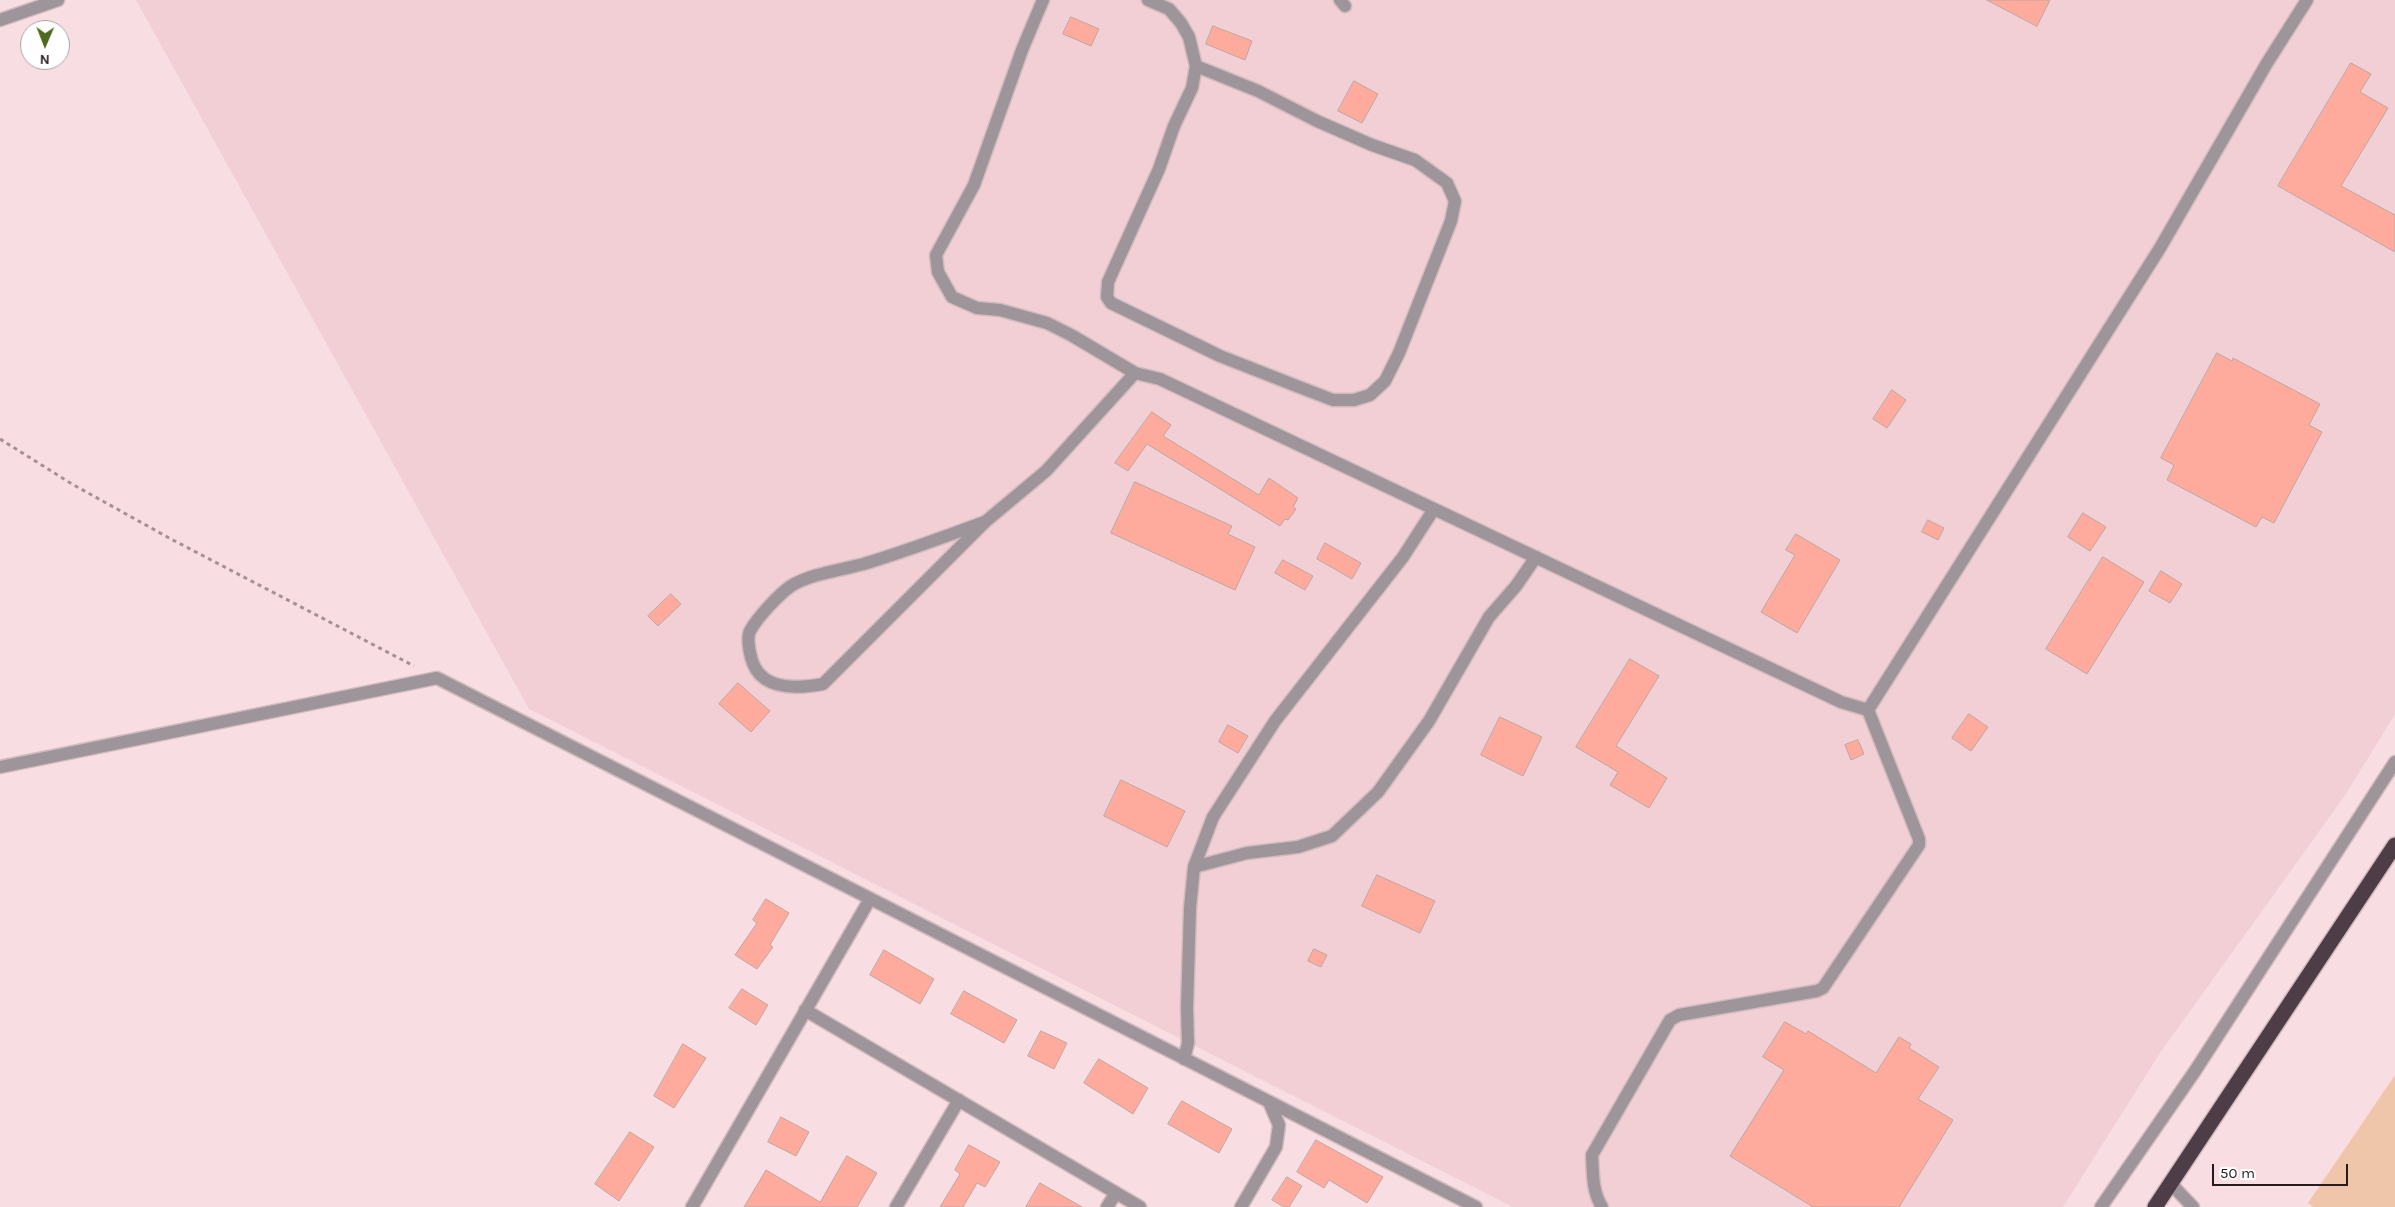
<!DOCTYPE html>
<html>
<head>
<meta charset="utf-8">
<style>
	body { margin:0 }
	#map { position:relative; width:2395px; height:1207px; overflow:hidden; background:#f8dee2; font-family:Karla,sans-serif }
	canvas { display:block }
	.north { position:absolute; left:20px; top:20px; width:50px; height:50px; box-sizing:border-box; background:#fff; border:1px solid #a8a4a5; border-radius:50%; rotate:181deg; font-size:14px; font-weight:700; line-height:20px; text-align:center; color:#261c1e }
	.north::after { content:''; display:block; margin:auto; width:18px; height:22px; background:#4f6a1d; clip-path:polygon(50% 0,100% 100%,50% 72%,0 100%) }
	.scale { position:absolute; left:2212px; top:1164px; width:136px; height:22px; box-sizing:border-box; border:2px solid #261c1e; border-top:0; padding-left:6px; font-size:15px; line-height:18px; white-space:nowrap; color:#261c1e; -webkit-text-stroke:4px #fff; paint-order:stroke }
</style>
</head>
<body>
<div id="map">
<canvas width="2395" height="1207"></canvas>
<div class="north">N</div>
<div class="scale">50 m</div>
</div>
<script>
const c = document.querySelector('canvas').getContext('2d');
c.lineJoin = 'round';
function fill(path, color) {
  c.fillStyle = color;
  c.fill(path, 'evenodd');
}
function stroke(path, color, width, dash) {
  c.strokeStyle = color;
  c.lineWidth = width;
  c.lineCap = dash ? 'butt' : 'round';
  c.setLineDash(dash || []);
  c.stroke(path);
}
const built = new Path2D(`
	M136,0H2395V714L2346,794L2160,1053L2063,1207H1513L529,709Z`);
const green = new Path2D(`
	M2395,1075V1207H2313L2308,1203Z`);
const building = new Path2D(`
	M1987,0H2050L2037,26Z
	M1071,17L1099,29L1091,46L1063,34Z
	M1213,26L1252,41L1245,60L1206,44Z
	M2351,63L2371,74L2360,92L2388,108L2341,186L2395,215V252L2278,186Z
	M1354,81L1378,94L1362,123L1338,111Z
	M2217,353L2232,361L2233,358L2320,404L2309,425L2322,432L2274,523L2262,517L2256,527L2167,480L2174,465L2161,458Z
	M1892,390L1906,400L1887,428L1873,419Z
	M1152,412L1171,425L1163,436L1259,495L1269,478L1298,498L1293,507L1296,509L1288,520L1285,519L1280,526L1147,444L1128,471L1115,463Z
	M1135,482L1232,526L1228,534L1255,547L1235,590L1111,533Z
	M2083,513L2106,527L2090,551L2068,537Z
	M1928,520L1944,528L1938,540L1922,532Z
	M1796,534L1840,560L1797,633L1761,612L1795,555L1786,550Z
	M1325,543L1361,563L1352,579L1317,559Z
	M2103,557L2144,582L2087,674L2046,649Z
	M1283,560L1313,576L1305,590L1275,573Z
	M2161,571L2182,584L2170,603L2149,591Z
	M671,594L681,604L658,626L648,616Z
	M1630,659L1659,676L1616,746L1667,778L1649,808L1610,785L1618,772L1576,747Z
	M738,683L770,711L751,732L719,704Z
	M1969,714L1988,727L1971,751L1952,738Z
	M1500,717L1542,737L1523,776L1481,755Z
	M1228,725L1248,736L1238,753L1219,742Z
	M1858,740L1864,754L1851,760L1845,745Z
	M1121,780L1185,811L1167,847L1104,816Z
	M1377,875L1435,901L1420,933L1362,906Z
	M766,899L789,913L770,945L773,947L757,969L735,955L757,923L753,920Z
	M1314,949L1327,955L1321,967L1308,961Z
	M884,950L934,979L920,1004L870,975Z
	M742,989L768,1005L756,1025L729,1008Z
	M964,991L1017,1020L1004,1043L951,1014Z
	M1785,1022L1806,1034L1808,1031L1876,1073L1899,1037L1911,1044L1909,1048L1939,1067L1918,1099L1953,1120L1899,1207H1813L1730,1156L1784,1070L1763,1057Z
	M1041,1031L1067,1043L1054,1069L1028,1056Z
	M683,1044L706,1058L674,1108L654,1096Z
	M1099,1059L1148,1088L1133,1114L1084,1083Z
	M1182,1101L1232,1129L1219,1153L1168,1124Z
	M781,1117L809,1132L796,1156L768,1142Z
	M630,1132L654,1147L619,1201L595,1184Z
	M1316,1140L1383,1177L1367,1203L1329,1180L1324,1188L1297,1172Z
	M969,1145L1000,1162L985,1187L977,1183L963,1207H940L960,1174L955,1170Z
	M847,1156L877,1173L857,1207H744L766,1170L820,1202Z
	M1287,1177L1302,1186L1289,1207H1284L1272,1200Z
	M1040,1183L1082,1207H1026Z`);
const path = new Path2D(`
	M0,439L72,484L171,539L414,666`);
const minor = new Path2D(`
	M1043,0L1022,50L974,185L936,255L938,272L952,297L977,308L1000,310L1047,323L1071,335L1135,373L1160,379L1841,702L1868,710
	M1148,0L1169,9L1181,23L1189,37L1196,66L1192,88L1174,126L1159,169L1108,282L1107,297L1111,303L1220,356L1294,385L1333,400H1354L1370,395L1385,381L1399,353L1451,221L1455,201L1447,183L1415,160L1372,145L1317,121L1258,91L1196,66
	M1340,0L1345,6
	M0,20L58,0
	M985,522C946,536 907,551 867,563C843,570 812,573 791,586C778,595 757,618 750,631C747,637 749,650 751,657C759,691 796,689 823,684L985,522L1046,471L1135,373
	M1868,710L2160,248L2267,63L2307,0
	M0,767L437,678L1476,1207
	M1194,867L1247,853L1298,847L1332,836L1378,792L1429,721L1489,617L1516,586L1536,557
	M805,1010L1140,1207
	M1184,1059L1188,1043L1187,1008L1190,908L1194,867L1213,817L1275,721L1403,557L1434,509
	M2171,1184L2193,1207
	M692,1207L870,899
	M896,1207L959,1100
	M1107,1207L1116,1193
	M1241,1207L1276,1147L1279,1125L1269,1102
	M1602,1207C1592,1191 1593,1173 1592,1155L1670,1020L1679,1015L1817,991L1823,988L1919,845V839L1868,710
	M2101,1207L2195,1071L2395,762`);
const highway = new Path2D(`
	M2155,1207L2395,845`);
fill(built, '#f2cfd5');
fill(green, '#f0c6aa');
fill(building, '#feab9d');
stroke(building, '#bea6a1', 1);
stroke(minor, '#d2bbbf', 15);
stroke(highway, '#d2bbbf', 18);
stroke(path, '#a49194', 3, [4, 4]);
stroke(minor, '#9e959a', 12);
stroke(highway, '#4e3d47', 15);
</script>
</body>
</html>
